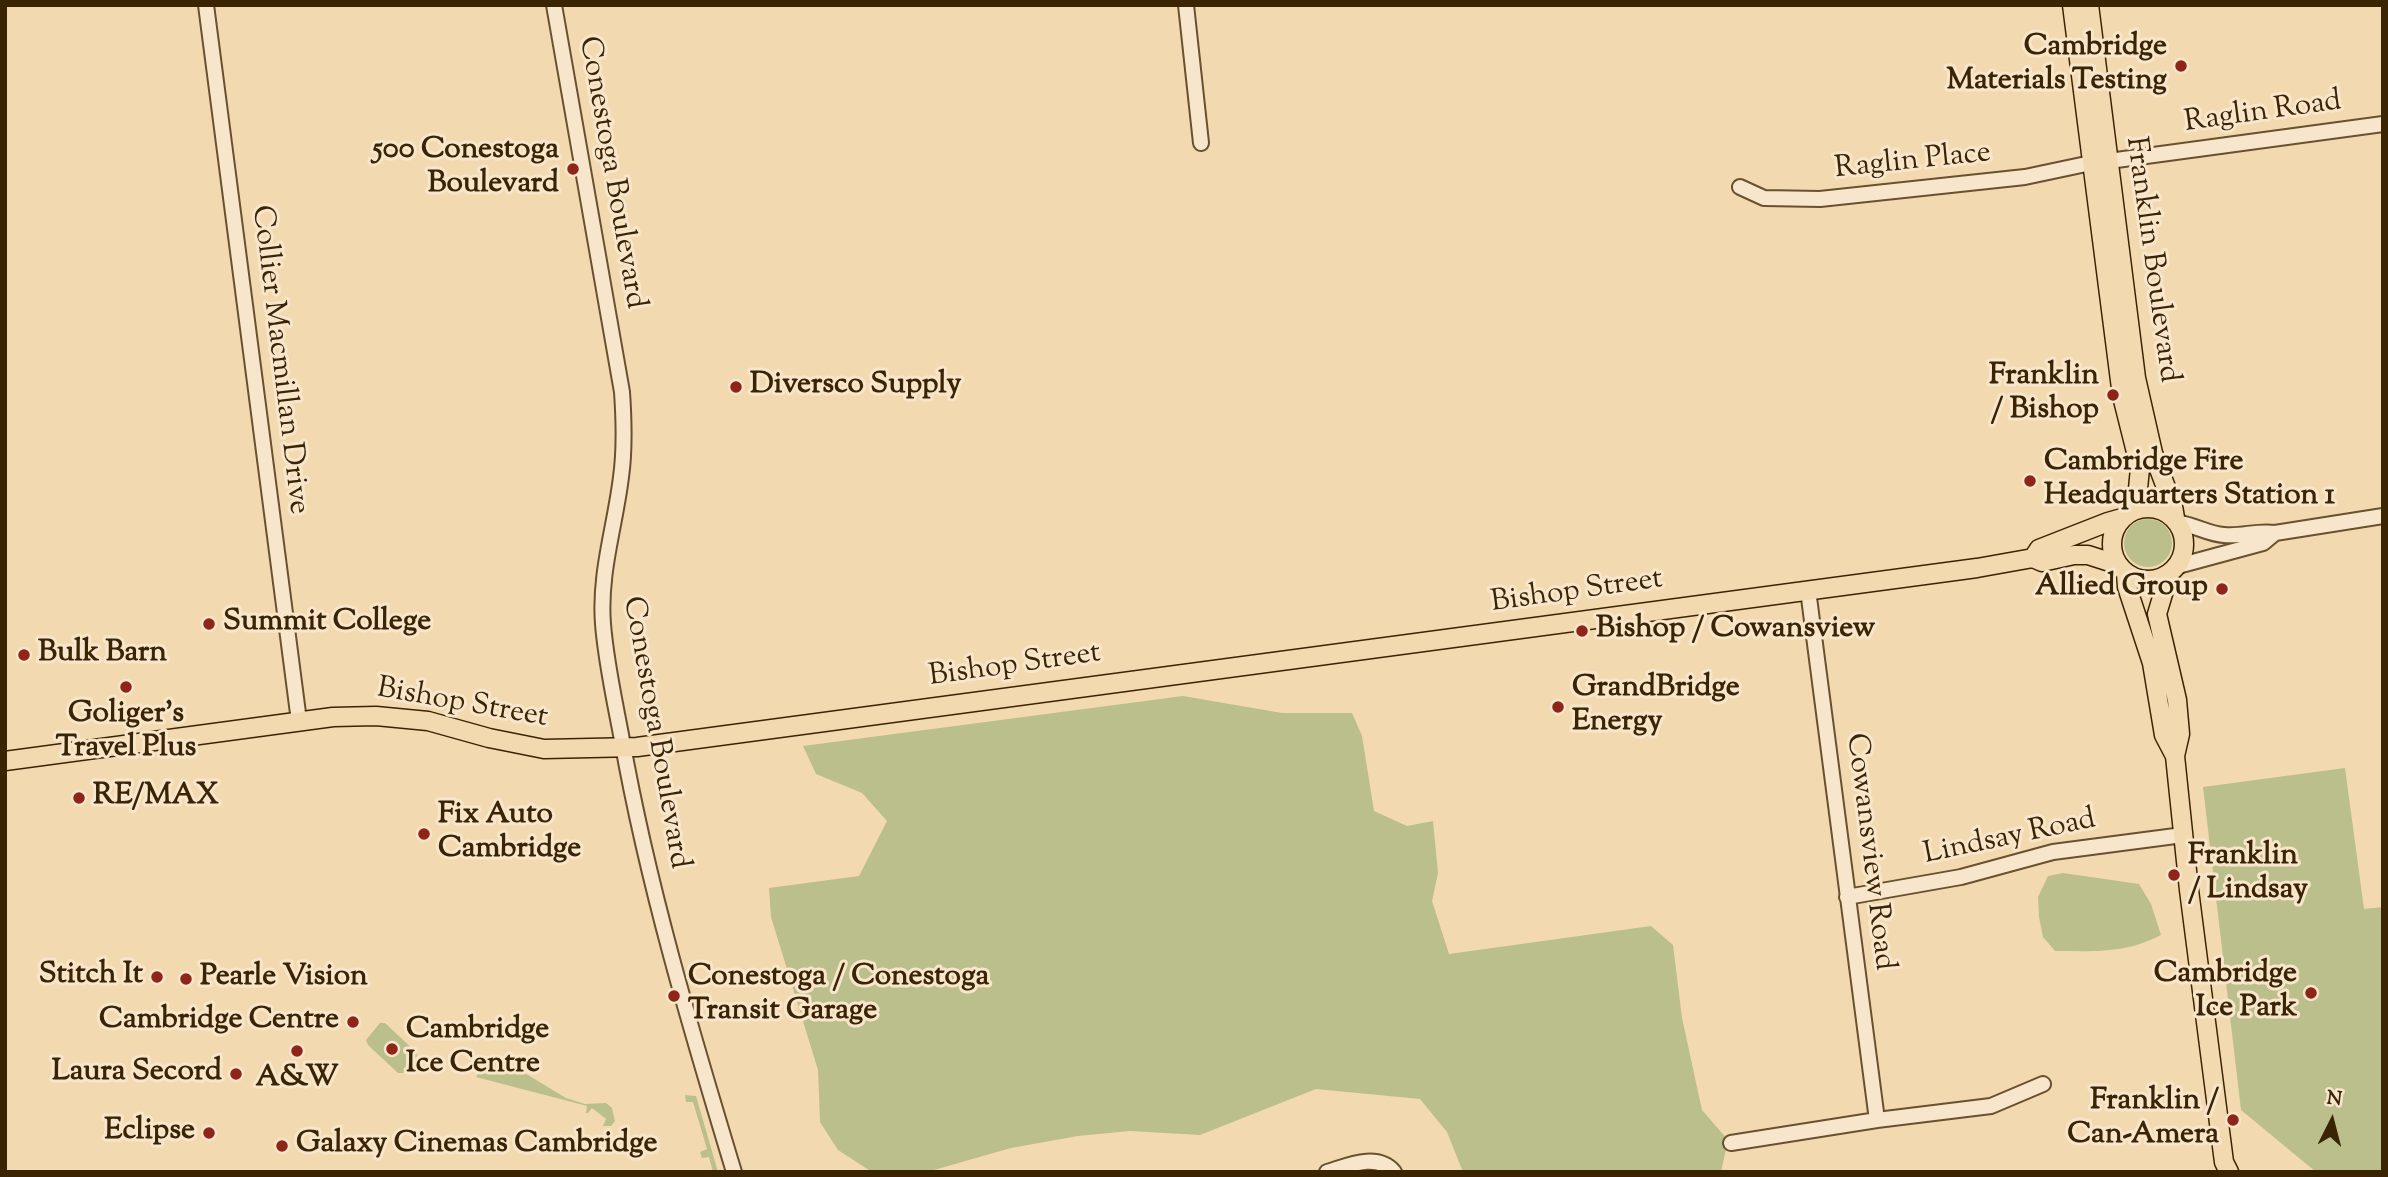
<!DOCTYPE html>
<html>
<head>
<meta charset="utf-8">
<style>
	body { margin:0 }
	#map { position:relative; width:2388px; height:1177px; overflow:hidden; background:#f3d9af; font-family:"Sorts Mill Goudy",serif }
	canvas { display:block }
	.frame { position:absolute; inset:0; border:7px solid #3b2404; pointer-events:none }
	.north { position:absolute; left:2297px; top:1086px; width:70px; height:70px; -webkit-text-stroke:5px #f7e6cb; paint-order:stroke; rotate:6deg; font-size:19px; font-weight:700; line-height:28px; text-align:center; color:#3b2404 }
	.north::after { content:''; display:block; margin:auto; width:24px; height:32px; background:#3b2404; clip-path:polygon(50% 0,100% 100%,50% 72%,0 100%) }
</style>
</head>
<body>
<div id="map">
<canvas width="2388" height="1177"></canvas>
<div class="frame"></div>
<div class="north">N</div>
</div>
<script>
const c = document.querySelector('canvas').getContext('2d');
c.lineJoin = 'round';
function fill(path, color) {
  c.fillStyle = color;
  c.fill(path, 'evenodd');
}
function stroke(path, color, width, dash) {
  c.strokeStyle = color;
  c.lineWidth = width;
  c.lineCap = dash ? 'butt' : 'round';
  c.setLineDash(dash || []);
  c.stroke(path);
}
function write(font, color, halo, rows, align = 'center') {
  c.font = font + ' "Sorts Mill Goudy",serif';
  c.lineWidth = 6;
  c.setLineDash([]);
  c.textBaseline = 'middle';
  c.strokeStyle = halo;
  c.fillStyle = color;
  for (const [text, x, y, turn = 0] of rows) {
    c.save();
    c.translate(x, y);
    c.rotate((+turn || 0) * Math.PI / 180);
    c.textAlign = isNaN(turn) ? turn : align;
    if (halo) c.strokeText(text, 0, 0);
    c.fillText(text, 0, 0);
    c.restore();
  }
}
const green = new Path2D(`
	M2124 543a24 24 0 1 1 48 0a24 24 0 1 1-48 0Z
	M1183,696L1282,713H1352L1362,736L1374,811L1407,826L1433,821L1438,873L1432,901L1449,954L1651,926L1673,945L1682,1018L1702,1110L1728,1140L1721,1172H1463L1447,1132L1420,1099L1316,1089L1200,1135L1130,1131L1078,1136L1011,1148L927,1172H872L838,1150L820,1122L818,1070L771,917L769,888L859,876L887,821L862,793L816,774L803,746Z
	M2345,768L2364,909L2383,907V1172H2316L2241,1110L2203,787Z
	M2063,873L2139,884L2151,904L2161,935C2125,954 2094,951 2055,951L2043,937L2039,917L2038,897L2048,876Z
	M380,1023H385L416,1052L417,1056L403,1073H398L368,1045L366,1040Z
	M478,1061L508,1063L566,1098L585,1104L606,1103L612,1108L615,1121L611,1126H603L606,1119L592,1108L588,1113H586L587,1106L476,1077L480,1072Z
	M685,1095L696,1096L718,1172H713L709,1157L702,1158L700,1152L707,1149L693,1102H686Z`);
const minor = new Path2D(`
	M206,5L299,721
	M554,5L622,392C624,421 625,449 621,477C615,527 599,573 603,624C606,663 615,702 622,740C648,886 691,1030 734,1172
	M1186,5L1201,143
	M2109,161L2383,124
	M1740,187L1764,198L1820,199L2025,177L2091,163
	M2179,523C2195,525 2208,534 2224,535C2242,537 2257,530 2275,533L2383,516
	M2178,566L2263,543L2275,533
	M1808,590L1877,1120
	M1847,897L1961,877L2053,852L2183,835
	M1731,1143L1877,1120L1991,1106L2043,1084
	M1327,1172C1347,1166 1377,1152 1394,1172`);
const major = new Path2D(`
	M2072,5L2122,396L2140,468L2138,489L2128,513
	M2089,5L2136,378L2153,453L2173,506L2175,518
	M2112 544a36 36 0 1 1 72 0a36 36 0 1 1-72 0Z
	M2033,558L2039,549L2108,522L2122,518
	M2126,573L2127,587L2152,663L2164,735L2175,756
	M2169,574L2157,614L2177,700L2180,734L2175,756L2189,890L2224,1162L2229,1172
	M5,761L333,717L376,716L428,721L489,738L544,749L637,747L1977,568L2033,558L2042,562L2074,555H2088L2119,565`);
const markers = [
	[2181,66,7,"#8f2418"],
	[573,169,7,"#8f2418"],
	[736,387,7,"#8f2418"],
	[2113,395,7,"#8f2418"],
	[2030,481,7,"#8f2418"],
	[2222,589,7,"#8f2418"],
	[209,624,7,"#8f2418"],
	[1582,631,7,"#8f2418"],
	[24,655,7,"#8f2418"],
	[126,687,7,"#8f2418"],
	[1558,707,7,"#8f2418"],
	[79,798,7,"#8f2418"],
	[424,834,7,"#8f2418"],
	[2174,875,7,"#8f2418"],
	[157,977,7,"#8f2418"],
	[186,979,7,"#8f2418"],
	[2311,993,7,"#8f2418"],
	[674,996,7,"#8f2418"],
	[353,1022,7,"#8f2418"],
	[392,1049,7,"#8f2418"],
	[297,1051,7,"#8f2418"],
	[236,1074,7,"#8f2418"],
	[2233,1120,7,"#8f2418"],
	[209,1133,7,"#8f2418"],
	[282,1146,7,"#8f2418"]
];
const poiNames = [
	["Cambridge",2167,49,"right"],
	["Materials Testing",2167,83,"right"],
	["500 Conestoga",559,152,"right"],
	["Boulevard",559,186,"right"],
	["Franklin",2099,378,"right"],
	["/ Bishop",2099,412,"right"],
	["Diversco Supply",750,387],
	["Cambridge Fire",2044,464],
	["Headquarters Station 1",2044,498],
	["Allied Group",2208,589,"right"],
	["Summit College",223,624],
	["Bishop / Cowansview",1596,631],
	["Bulk Barn",38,655],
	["GrandBridge",1572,690],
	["Energy",1572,724],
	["Goliger's",126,716,"center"],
	["Travel Plus",126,750,"center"],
	["RE/MAX",93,798],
	["Fix Auto",438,817],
	["Cambridge",438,851],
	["Franklin",2188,858],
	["/ Lindsay",2188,892],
	["Cambridge",2297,976,"right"],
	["Ice Park",2297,1010,"right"],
	["Stitch It",143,977,"right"],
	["Pearle Vision",200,979],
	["Conestoga / Conestoga",688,979],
	["Transit Garage",688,1013],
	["Cambridge Centre",339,1022,"right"],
	["Cambridge",406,1032],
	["Ice Centre",406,1066],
	["Laura Secord",222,1074,"right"],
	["A&W",297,1080,"center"],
	["Franklin /",2219,1103,"right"],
	["Can-Amera",2219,1137,"right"],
	["Eclipse",195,1133,"right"],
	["Galaxy Cinemas Cambridge",296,1146]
];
const streetNames = [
	["Raglin Road",2263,114,-8],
	["Raglin Place",1913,163,-6],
	["Conestoga Boulevard",610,173,80],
	["Franklin Boulevard",2150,260,82],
	["Collier Macmillan Drive",278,360,83],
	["Bishop Street",1577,593,-8],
	["Bishop Street",1015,667,-8],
	["Bishop Street",462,705,10],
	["Conestoga Boulevard",654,733,80],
	["Lindsay Road",2010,839,-12],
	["Cowansview Road",1868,852,83]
];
fill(green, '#bbbf8b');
stroke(minor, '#69512f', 18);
stroke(major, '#3b2404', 21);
stroke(minor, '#f7e6cb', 14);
stroke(major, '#f3d9af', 18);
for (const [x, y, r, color] of markers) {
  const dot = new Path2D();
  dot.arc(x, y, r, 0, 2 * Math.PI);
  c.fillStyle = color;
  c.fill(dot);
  stroke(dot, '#f7e6cb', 2.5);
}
write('bold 30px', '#3b2404', '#f7e6cb', poiNames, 'left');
write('30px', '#3b2404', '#f7e6cb', streetNames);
</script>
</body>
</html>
